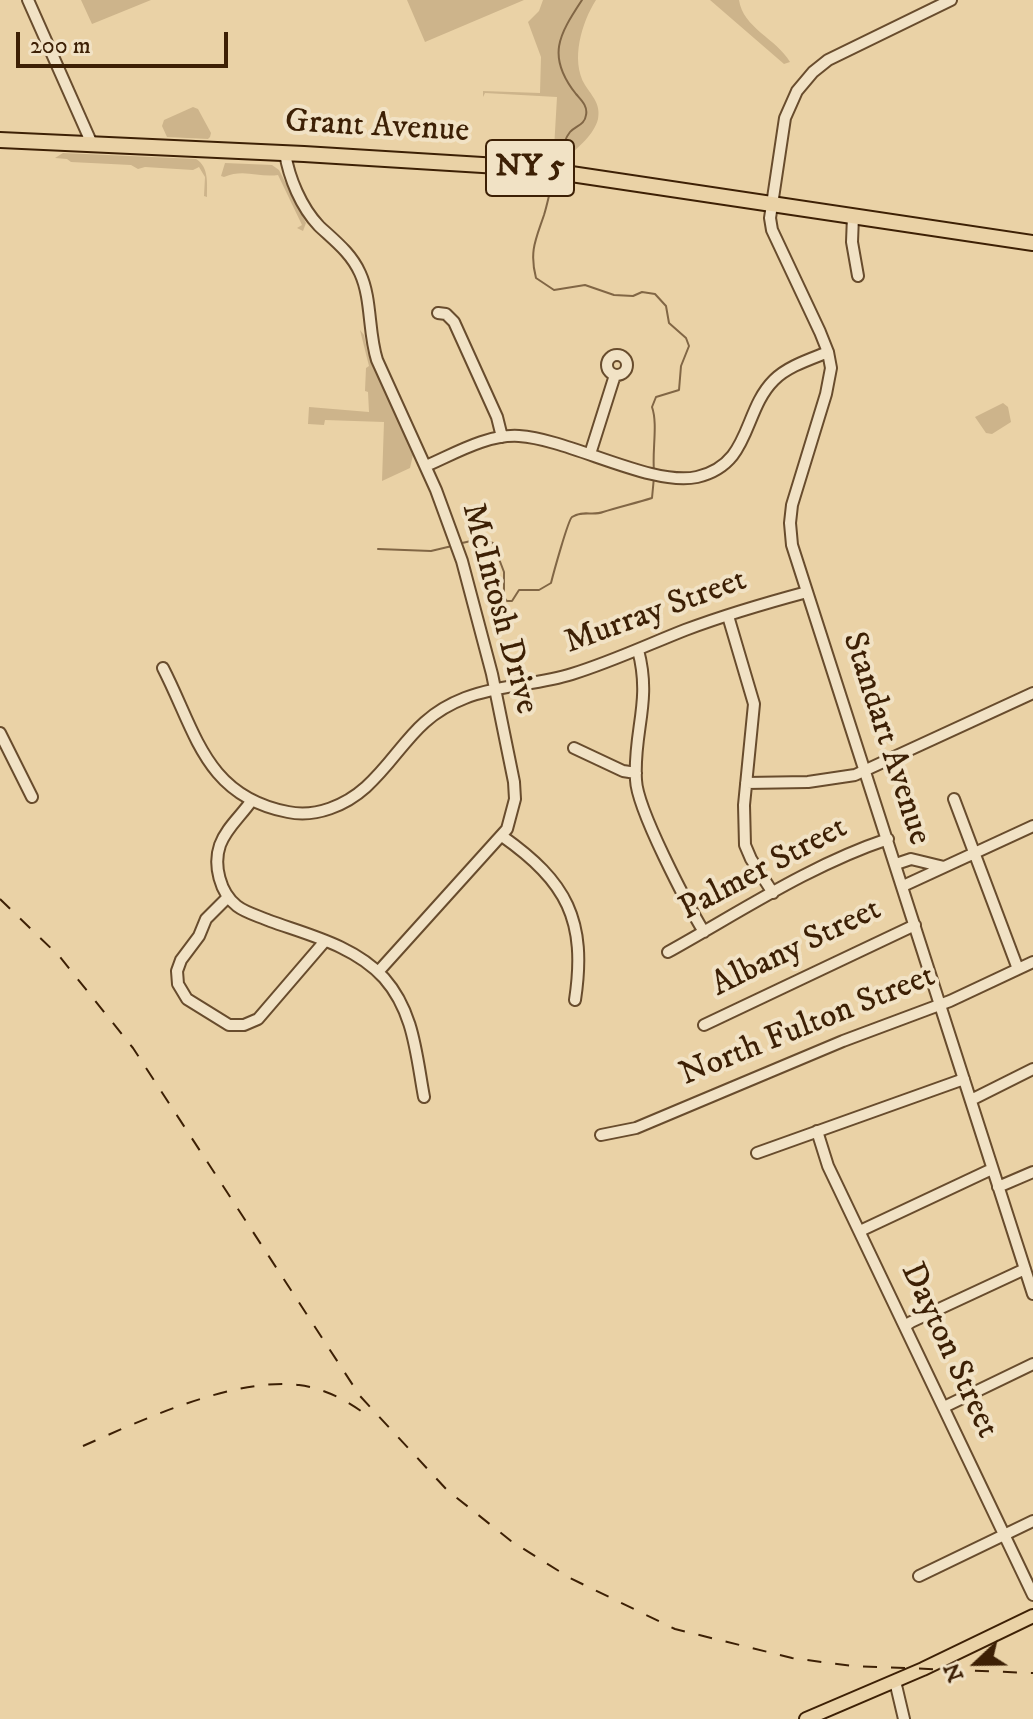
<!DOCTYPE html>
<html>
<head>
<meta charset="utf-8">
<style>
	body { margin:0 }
	#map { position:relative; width:1033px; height:1719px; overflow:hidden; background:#ead2a6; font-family:"IM FELL DW Pica",serif }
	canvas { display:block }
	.north { position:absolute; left:937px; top:1623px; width:80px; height:80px; -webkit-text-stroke:6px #f1e2c5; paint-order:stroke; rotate:248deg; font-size:22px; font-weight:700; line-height:32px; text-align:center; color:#3d2005 }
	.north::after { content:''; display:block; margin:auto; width:28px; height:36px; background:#3d2005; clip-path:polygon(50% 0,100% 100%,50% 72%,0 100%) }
	.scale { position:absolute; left:16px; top:32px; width:212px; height:36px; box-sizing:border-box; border:4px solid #3d2005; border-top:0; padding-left:10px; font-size:24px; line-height:28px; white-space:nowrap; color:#3d2005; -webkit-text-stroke:6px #f1e2c5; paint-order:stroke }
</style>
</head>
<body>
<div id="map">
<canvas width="1033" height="1719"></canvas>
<div class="north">N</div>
<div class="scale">200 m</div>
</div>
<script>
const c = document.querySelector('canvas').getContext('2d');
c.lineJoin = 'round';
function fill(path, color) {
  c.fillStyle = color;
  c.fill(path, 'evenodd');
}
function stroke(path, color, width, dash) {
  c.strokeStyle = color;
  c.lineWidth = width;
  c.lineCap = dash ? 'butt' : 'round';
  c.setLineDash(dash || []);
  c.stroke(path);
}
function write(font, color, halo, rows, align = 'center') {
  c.font = font + ' "IM FELL DW Pica",serif';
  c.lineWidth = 8;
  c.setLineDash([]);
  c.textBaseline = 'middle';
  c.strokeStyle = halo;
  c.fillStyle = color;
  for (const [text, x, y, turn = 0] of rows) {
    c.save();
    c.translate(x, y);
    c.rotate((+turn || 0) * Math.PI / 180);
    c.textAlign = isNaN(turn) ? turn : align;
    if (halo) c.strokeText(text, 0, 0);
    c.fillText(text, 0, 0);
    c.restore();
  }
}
const green = new Path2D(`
	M81,0H151L92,24Z
	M407,0H524L425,42Z
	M543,0H596C582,22 570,60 585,85C592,96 601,104 598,119C594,135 578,147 567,158L545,156V149H554L557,97L485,93L483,97V91L540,93L541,57L528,22L539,11Z
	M710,0H739C743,28 777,39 790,62L784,64Z
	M193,107L198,109L211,133L210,137L208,139L167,137L162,126L164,120Z
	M63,153L196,159C209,167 207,183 207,197L204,196L205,177L199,167L193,170L145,167L138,169L131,165L71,162L67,159L55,158Z
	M225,163L272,165L279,170L306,223L303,231L297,228L302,225L278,175C259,178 244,168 224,177L221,176Z
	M360,330L364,335L368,354L413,455L410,468L382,481L384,422L325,420L324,425L308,424L309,407L369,412L368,392L365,391L366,368L369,366Z
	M1003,403L1008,407L1011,422L992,434L986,433L975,417Z`);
const stream = new Path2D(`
	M557,167C561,155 562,142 570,132C575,126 585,125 586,115C588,106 581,100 576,94C546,56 559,35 582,0
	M554,177C550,189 548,202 544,215C536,239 529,251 536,278L554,290L585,285L614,295L633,296L642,292L655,294L666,306L669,323L686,338L689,346L681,366L679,390L656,397L652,407C658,424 652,450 654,471
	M462,543L480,539L493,543L504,572V597L507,601H512L519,590H539L551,583C553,575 568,520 572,517C582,510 593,516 603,512C619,507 636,503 652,498L654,477
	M378,549L431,551L452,546`);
const minor = new Path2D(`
	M28,0L92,144
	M951,0L828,60L813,72L797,91L785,118L770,218L772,230L820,332L828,352L831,368L826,394L792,505L790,523L792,545L1033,1294
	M285,153C289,178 301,207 319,226C335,241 351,253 360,273C372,299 368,332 377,360L436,490L462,561L492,674L514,782L515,799L507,829L378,972
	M853,216L852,242L858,276
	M438,313L446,314L454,322L497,417L502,437
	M607 365a10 10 0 1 1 20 0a10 10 0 1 1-20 0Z
	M590,454L615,375
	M426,466C454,454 487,434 519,436C569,439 652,487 697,477C752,464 742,412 774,380C788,366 811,359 828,352
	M728,616L754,704L744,805L745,845L751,859L773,893
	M638,650C652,702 633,731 636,780C637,809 687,904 704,932
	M163,668C196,732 205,796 288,812C316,818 346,805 366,787C403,753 413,718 465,698C498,685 537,685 572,674C611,662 647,645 685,630C725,615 766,603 807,592
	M0,733L32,797
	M574,748L623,771L636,773
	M746,783L808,782L855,775L1033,693
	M954,799L1018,969
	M252,800C242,815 226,828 220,845C213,865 220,893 237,906C246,913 259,916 270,921C309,935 355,946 384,978C414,1012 416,1054 424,1097
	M502,836C567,882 587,920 575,1000
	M896,864L911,859L944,867
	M903,886L1033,826
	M228,897L206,919L199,936L181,960L177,971L178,984L187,999L229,1025H244L258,1019L325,941
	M668,952C740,912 810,865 888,839
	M704,1025L915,925
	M971,1100L1033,1069
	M817,1131L828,1166L1033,1595
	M601,1135L636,1128L843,1041L950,1001L1033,962
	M757,1153L964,1079
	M998,1187L1033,1172
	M860,1231L992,1169
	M905,1326L911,1322L1025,1269
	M944,1407L1033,1364
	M919,1576L1033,1521
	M895,1681L904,1719`);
const major = new Path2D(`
	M806,1719L923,1669L1033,1616`);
const highway = new Path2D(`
	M0,140L304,154L531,168L1033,243`);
const rail = new Path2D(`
	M0,899L60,957L133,1048L360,1396L447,1490L511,1541L570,1578L675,1629L792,1658L852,1666L1033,1673
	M83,1446C142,1420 234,1377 299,1385C324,1388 351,1402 370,1418`);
const shields = [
	[530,168,88]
];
const shieldNames = [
	["NY 5",530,168]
];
const streetNames = [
	["Grant Avenue",377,128,3],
	["McIntosh Drive",498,609,75],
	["Murray Street",656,613,-20],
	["Standart Avenue",885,739,72],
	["Palmer Street",764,870,-28],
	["Albany Street",797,949,-26],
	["North Fulton Street",808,1027,-22],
	["Dayton Street",948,1351,65]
];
fill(green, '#cdb48b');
stroke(stream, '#816645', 2);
stroke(minor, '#684c2d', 14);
stroke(major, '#3d2005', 16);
stroke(highway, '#3d2005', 18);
stroke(minor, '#f1e2c5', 10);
stroke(major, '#ead2a6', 12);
stroke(highway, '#ead2a6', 14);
stroke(rail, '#3d2005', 2, [14, 14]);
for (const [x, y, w] of shields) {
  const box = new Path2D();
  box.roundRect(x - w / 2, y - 28, w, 56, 6);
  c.fillStyle = '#f1e2c5';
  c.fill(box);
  stroke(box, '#3d2005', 2);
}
write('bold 32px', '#3d2005', null, shieldNames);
write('34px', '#3d2005', '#f1e2c5', streetNames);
</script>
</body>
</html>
